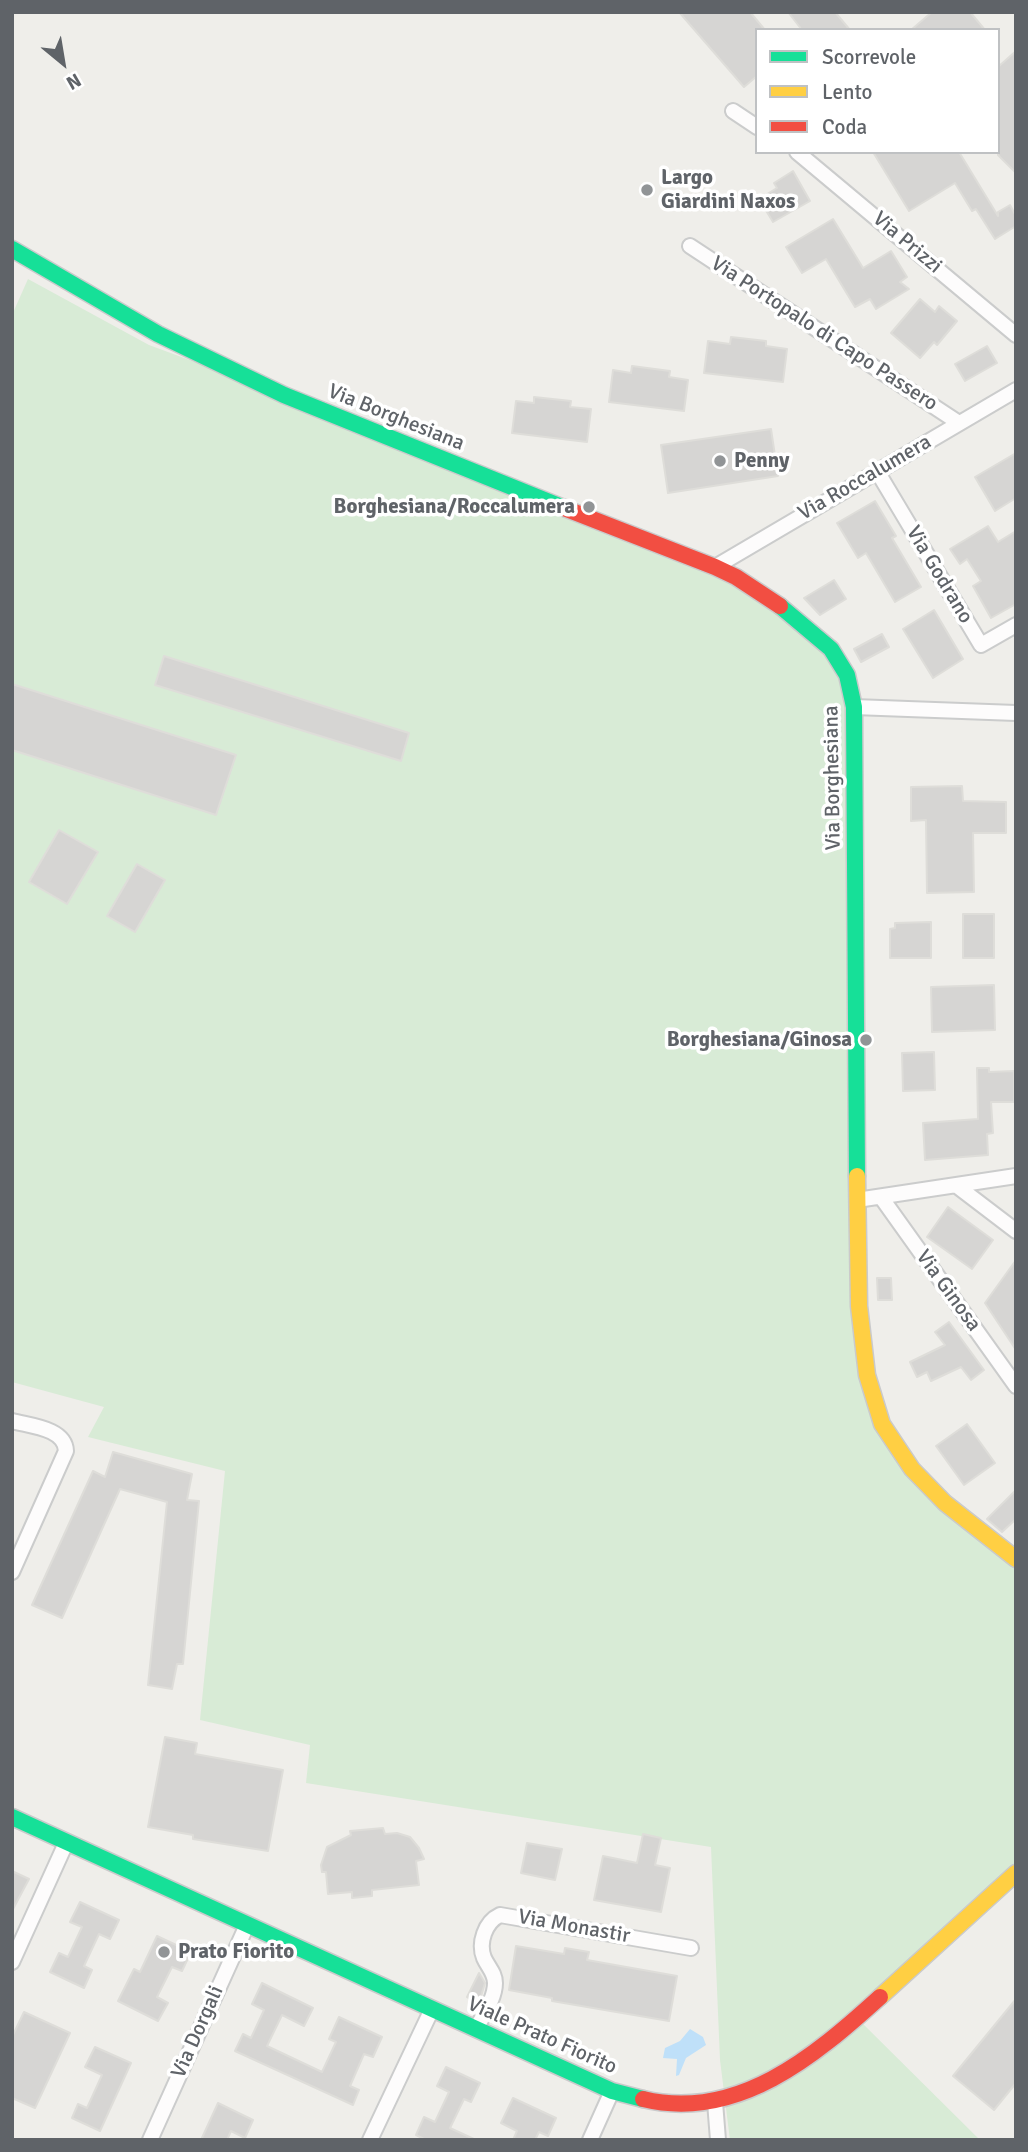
<!DOCTYPE html>
<html>
<head>
<meta charset="utf-8">
<style>
	body { margin:0 }
	#map { position:relative; width:1028px; height:2152px; overflow:hidden; background:#efeeea; font-family:Signika,sans-serif }
	canvas { display:block }
	.frame { position:absolute; inset:0; border:14px solid #5f6368; pointer-events:none }
	.legend { position:absolute; left:755px; top:28px; width:245px; height:126px; box-sizing:border-box; background:#fff; border:2px solid #bfc1c3; margin:0; padding:9px 12px; list-style:none; font-size:21px; color:#5f6368 }
	.legend li { display:flex; align-items:center; gap:14px; height:35px }
	.legend b { width:35px; border:2px solid #bfc1c3 }
	.north { position:absolute; left:28px; top:28px; width:70px; height:70px; -webkit-text-stroke:5px #fff; paint-order:stroke; rotate:150deg; font-size:19px; font-weight:700; line-height:28px; text-align:center; color:#5f6368 }
	.north::after { content:''; display:block; margin:auto; width:24px; height:32px; background:#5f6368; clip-path:polygon(50% 0,100% 100%,50% 72%,0 100%) }
</style>
</head>
<body>
<div id="map">
<canvas width="1028" height="2152"></canvas>
<div class="frame"></div>
<ul class="legend">
<li><b style="height:9px;background:#16e098"></b>Scorrevole</li>
<li><b style="height:9px;background:#ffcf43"></b>Lento</li>
<li><b style="height:9px;background:#f24e42"></b>Coda</li>
</ul>
<div class="north">N</div>
</div>
<script>
const c = document.querySelector('canvas').getContext('2d');
c.lineJoin = 'round';
function fill(path, color) {
  c.fillStyle = color;
  c.fill(path, 'evenodd');
}
function stroke(path, color, width, dash) {
  c.strokeStyle = color;
  c.lineWidth = width;
  c.lineCap = dash ? 'butt' : 'round';
  c.setLineDash(dash || []);
  c.stroke(path);
}
function write(font, color, halo, rows, align = 'center') {
  c.font = font + ' Signika,sans-serif';
  c.lineWidth = 7;
  c.setLineDash([]);
  c.textBaseline = 'middle';
  c.strokeStyle = halo;
  c.fillStyle = color;
  for (const [text, x, y, turn = 0] of rows) {
    c.save();
    c.translate(x, y);
    c.rotate((+turn || 0) * Math.PI / 180);
    c.textAlign = isNaN(turn) ? turn : align;
    if (halo) c.strokeText(text, 0, 0);
    c.fillText(text, 0, 0);
    c.restore();
  }
}
const green = new Path2D(`
	M28,279L149,345L284,395L721,569L844,667L859,1306L890,1438L1016,1559V1873L857,2018L980,2140H730L720,2060L711,1847L306,1783L310,1745L200,1720L225,1471L88,1437L104,1407L12,1382V315Z`);
const water = new Path2D(`
	M690,2029L703,2037L706,2045L686,2058L679,2075L676,2076L677,2059L663,2058L665,2048L680,2041Z`);
const building = new Path2D(`
	M679,12H750L765,30H757V76L744,87Z
	M788,12H835L850,30H802Z
	M932,12H970L985,30H911Z
	M1016,51V173L998,155V67Z
	M873,152H959L998,216V212L1010,205L1016,216V226L995,239L976,209L972,211L955,183L909,211Z
	M793,171L810,201L773,222L759,199L777,188L774,183Z
	M833,219L863,268L891,251L907,277L900,282L909,289L876,309L870,299L855,307L826,259L802,273L786,247Z
	M920,299L935,312L939,306L957,321L937,345L934,342L920,358L891,333Z
	M731,337L766,341V346L787,349L783,382L704,373L708,341L730,344Z
	M987,346L997,363L965,381L955,364Z
	M632,366L670,371L669,377L688,380L684,411L609,402L613,370L631,373Z
	M534,397L571,401L570,407L591,409L587,442L512,433L516,401L534,403Z
	M771,429L778,476L668,493L661,445Z
	M1016,453V498L995,511L975,477Z
	M875,501L896,536L892,538L921,587L895,602L866,553L858,558L837,523Z
	M988,526L998,542L1016,531V604L991,618L973,586L981,581L967,559L960,564L950,549Z
	M834,580L846,599L820,615L804,598Z
	M934,610L963,659L933,678L903,629Z
	M882,634L889,647L861,662L854,649Z
	M164,656L409,733L401,761L155,685Z
	M12,684L236,755L216,815L12,750Z
	M962,786L963,801L1006,802V833H973L974,892L927,893L926,820L911,821V787Z
	M59,830L98,852L67,904L29,882Z
	M137,864L165,880L135,932L107,916Z
	M963,914H994V958H963Z
	M931,922V958H890V929L895,928V923Z
	M994,985L995,1030L932,1032L931,987Z
	M934,1052L935,1090L903,1091L902,1053Z
	M977,1068H989V1072L1014,1071V1102H991L993,1133L987,1134L988,1155L925,1160L923,1123L978,1119Z
	M948,1207L993,1240L972,1269L927,1237Z
	M1016,1260V1350L985,1303Z
	M877,1278H891L892,1300H878Z
	M949,1322L984,1370L971,1380L961,1367L931,1381L927,1372L917,1377L910,1362L945,1345L935,1332Z
	M967,1424L995,1463L964,1485L936,1446Z
	M113,1452L192,1474L187,1500L199,1501L183,1664H177L172,1689L148,1685L167,1502L120,1489L62,1618L32,1605L93,1471L105,1477Z
	M1016,1490V1519L1002,1532L987,1519Z
	M165,1737L197,1743L195,1754L283,1770L268,1851L193,1839V1835L148,1827Z
	M383,1828L385,1834L397,1833L410,1837L419,1848L424,1859L416,1861L419,1885L372,1890V1896L352,1898V1892L328,1894L326,1872H322L321,1865L327,1847L351,1835L350,1831Z
	M643,1834L661,1838L655,1865L670,1868L661,1912L594,1900L603,1856L637,1863Z
	M527,1843L562,1849L555,1880L521,1873Z
	M12,1871L29,1879L12,1911Z
	M80,1902L119,1920L110,1939L99,1934L84,1966L92,1970L84,1988L50,1972L59,1953L68,1957L82,1927L70,1922Z
	M157,1936L191,1952L182,1971L172,1967L157,1997L168,2003L158,2021L118,2001L134,1969L140,1972Z
	M516,1946L564,1954L565,1948L589,1952L587,1960L677,1976L669,2021L552,2001V1998L509,1990Z
	M479,1973L485,1983L479,2003L467,1997Z
	M262,1983L313,2008L304,2026L282,2015L267,2046L322,2072L336,2042L329,2039L339,2017L382,2037L373,2057L364,2054L350,2086L359,2090L353,2105L235,2051L243,2034L251,2038L264,2010L252,2004Z
	M1016,1999V2083L994,2110L953,2076Z
	M24,2012L70,2033L35,2108L12,2098V2037Z
	M95,2047L131,2063L100,2131L72,2118L78,2104L87,2108L102,2075L85,2067Z
	M446,2067L480,2083L471,2102L464,2099L450,2128L476,2140H426L416,2135L424,2117L435,2122L449,2092L437,2086Z
	M513,2098L556,2118L548,2136L539,2132L535,2140H513L517,2131L501,2123Z
	M218,2103L253,2120L245,2138L231,2131L227,2140H201Z`);
const street = new Path2D(`
	M733,111L757,127
	M797,152L1016,335
	M690,246L959,423
	M877,471L981,645L1016,625
	M715,567L1016,390
	M854,707L1016,713
	M957,1186L1016,1231
	M881,1197L1016,1386
	M857,1200L1016,1176
	M12,1421C30,1426 65,1428 66,1451L12,1572
	M12,1962L66,1843
	M476,2029C483,2015 495,1999 495,1983C495,1973 488,1967 484,1958C478,1943 485,1922 500,1915L691,1948
	M715,2102L718,2140
	M150,2140L247,1925
	M370,2140L432,2009
	M590,2140L612,2091`);
const fast = new Path2D(`
	M12,249L158,334L284,395L564,508
	M780,606L831,649L847,675L854,707L857,1176
	M12,1817L612,2091L643,2099`);
const slow = new Path2D(`
	M857,1176L859,1306L867,1375L882,1424L912,1469L945,1503L1016,1559
	M880,1997L1016,1873`);
const jam = new Path2D(`
	M564,508L715,567L736,577L780,606
	M643,2099C737,2122 815,2056 880,1997`);
const markers = [
	[647,190,7,"#919496"],
	[720,461,7,"#919496"],
	[589,507,7,"#919496"],
	[866,1040,7,"#919496"],
	[164,1952,7,"#919496"]
];
const poiNames = [
	["Largo",661,178],
	["Giardini Naxos",661,202],
	["Penny",734,461],
	["Borghesiana/Roccalumera",575,507,"right"],
	["Borghesiana/Ginosa",852,1040,"right"],
	["Prato Fiorito",178,1952]
];
const streetNames = [
	["Via Prizzi",907,243,40],
	["Via Portopalo di Capo Passero",824,334,33],
	["Via Borghesiana",396,418,22],
	["Via Roccalumera",865,478,-30],
	["Via Godrano",939,575,59],
	["Via Borghesiana",833,778,-91],
	["Via Ginosa",948,1291,54],
	["Via Monastir",574,1927,10],
	["Via Dorgali",198,2032,-66],
	["Viale Prato Fiorito",542,2036,24]
];
fill(green, '#d8ebd6');
fill(water, '#bfe0f9');
fill(building, '#d6d5d3');
stroke(building, '#deddd9', 2);
stroke(street, '#cbcccc', 18);
stroke(fast, '#cacacb', 19);
stroke(slow, '#cacacb', 19);
stroke(jam, '#cacacb', 19);
stroke(street, '#fdfcfc', 14);
stroke(fast, '#16e098', 16);
stroke(slow, '#ffcf43', 16);
stroke(jam, '#f24e42', 16);
for (const [x, y, r, color] of markers) {
  const dot = new Path2D();
  dot.arc(x, y, r, 0, 2 * Math.PI);
  c.fillStyle = color;
  c.fill(dot);
  stroke(dot, '#fff', 2.5);
}
write('bold 21px', '#5f6368', '#fff', poiNames, 'left');
write('21px', '#5f6368', '#fff', streetNames);
</script>
</body>
</html>
